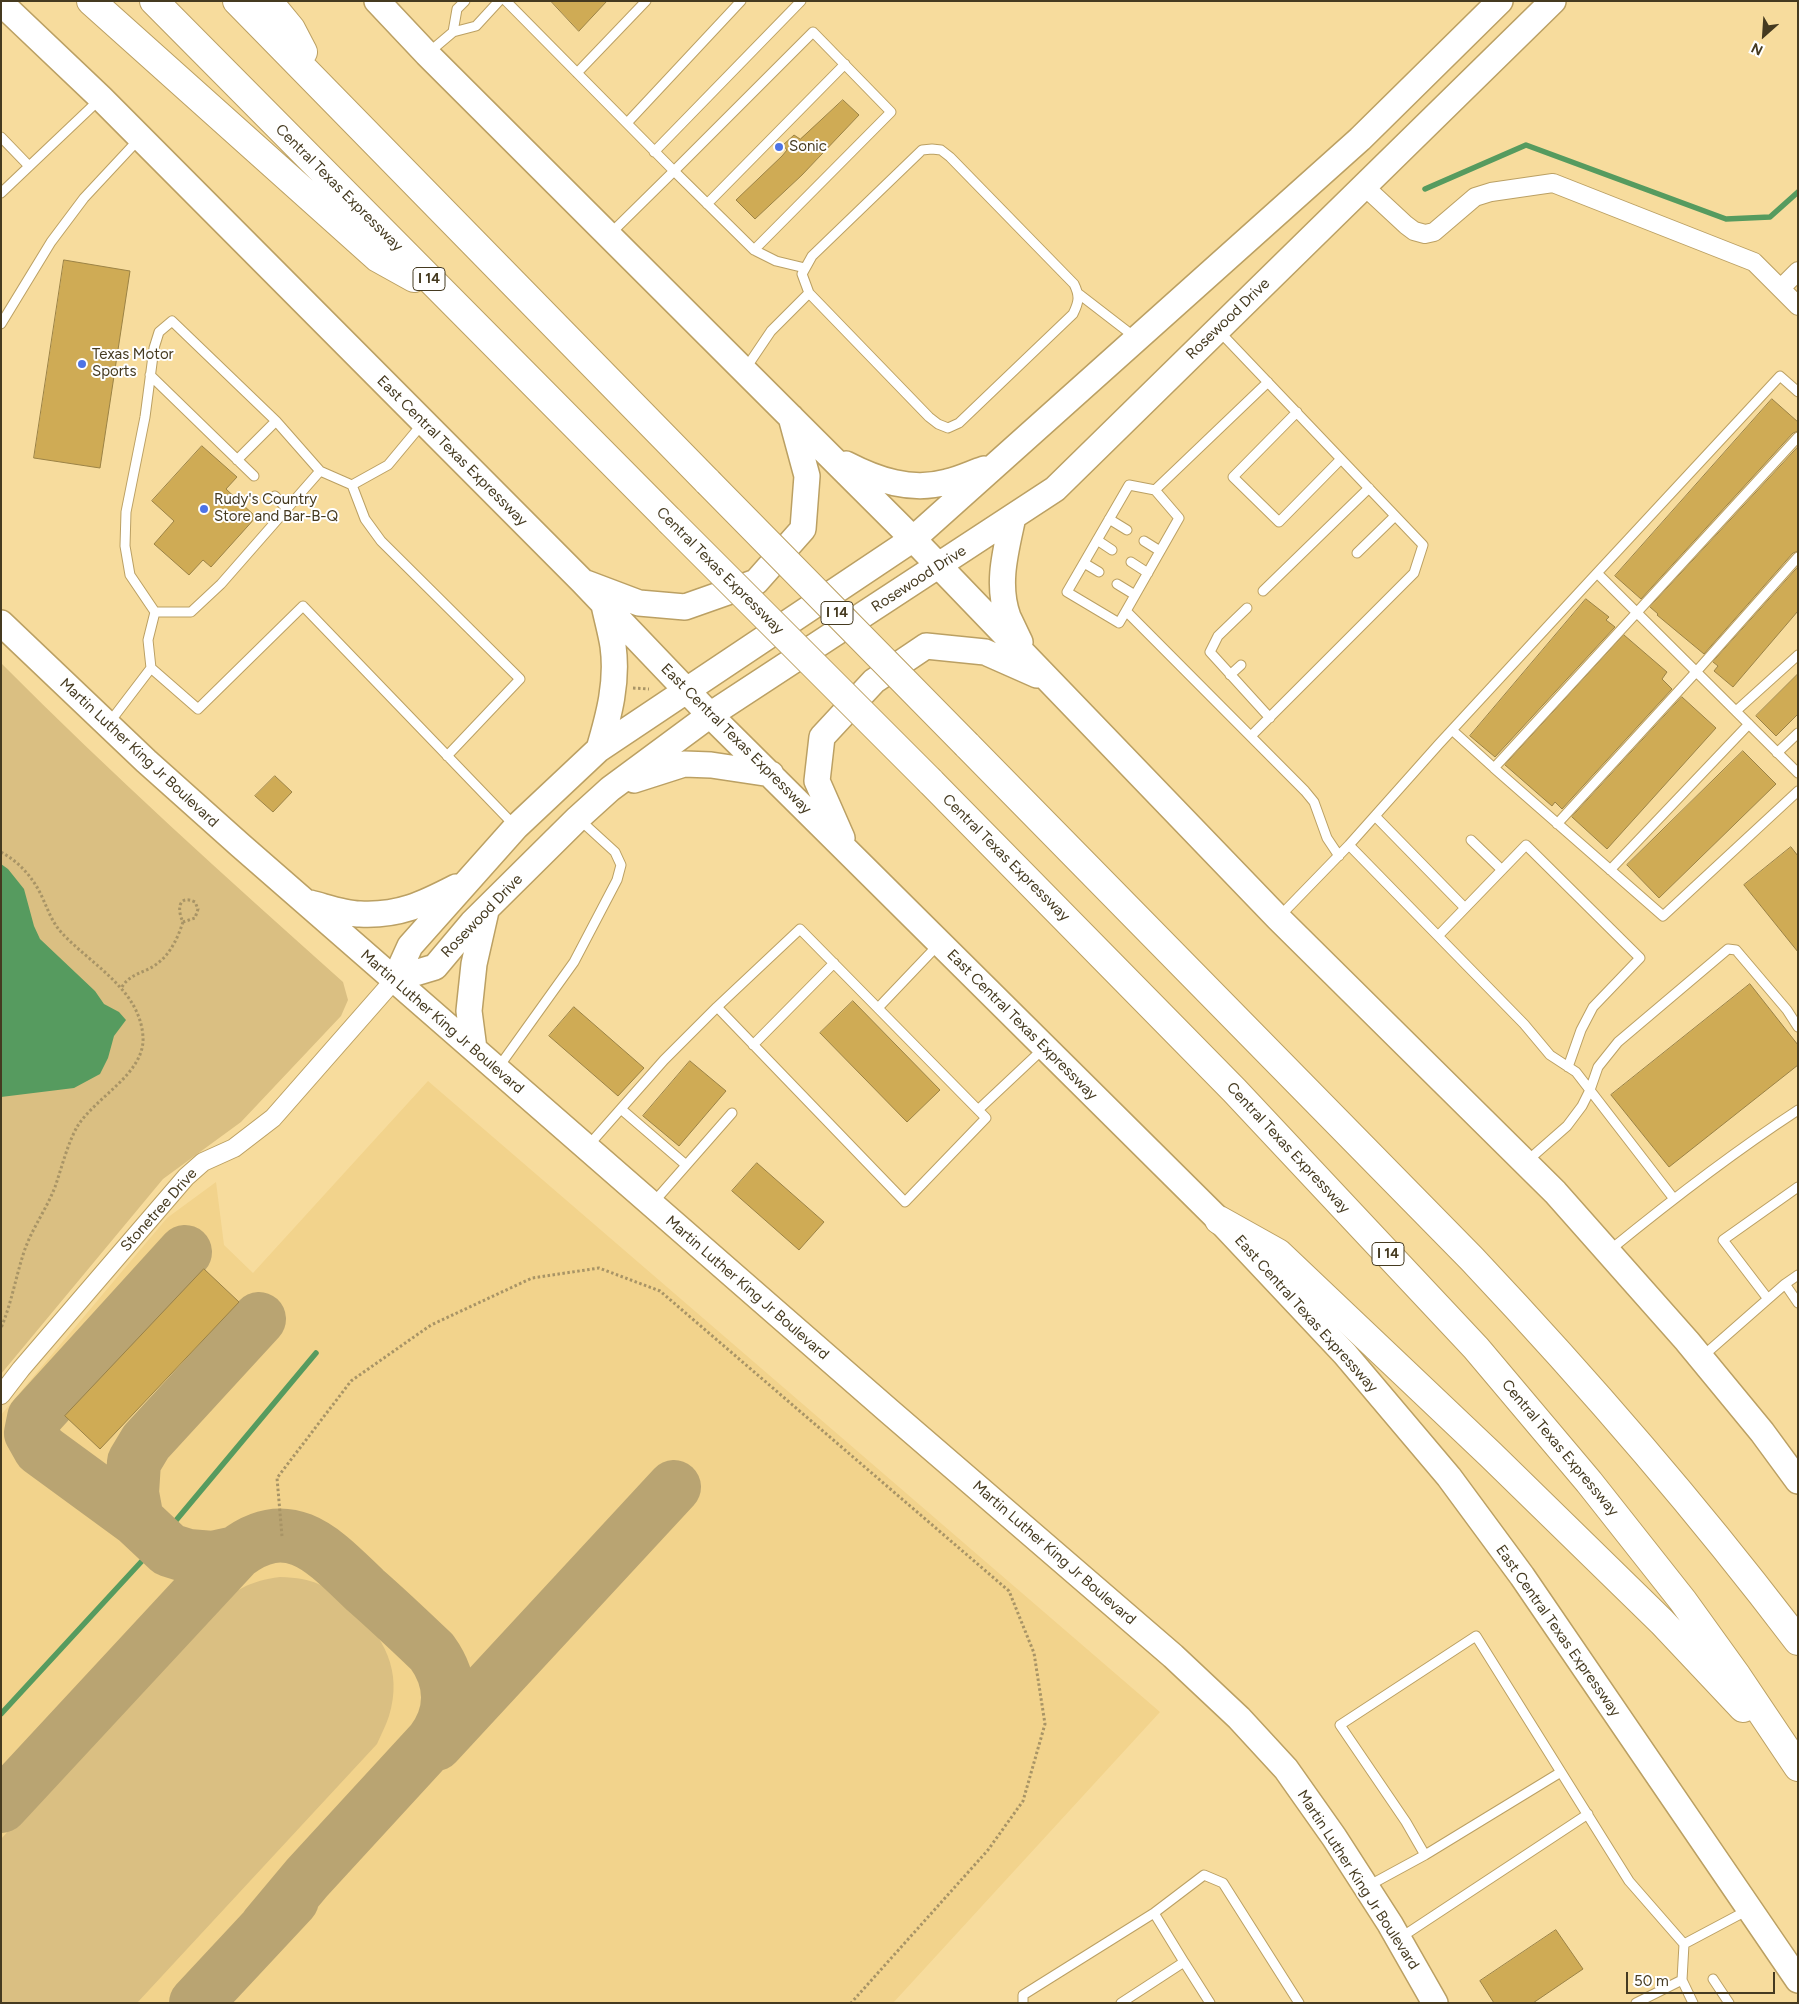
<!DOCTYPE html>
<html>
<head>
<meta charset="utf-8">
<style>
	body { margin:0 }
	#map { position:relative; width:1799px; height:2004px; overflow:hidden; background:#f7dc9d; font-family:Figtree,sans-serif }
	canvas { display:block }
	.frame { position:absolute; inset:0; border:2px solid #453a20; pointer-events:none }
	.north { position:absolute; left:1739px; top:10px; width:50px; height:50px; -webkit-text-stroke:4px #fff; paint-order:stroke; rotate:206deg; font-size:14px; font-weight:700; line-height:20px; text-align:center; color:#453a20 }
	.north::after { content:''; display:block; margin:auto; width:18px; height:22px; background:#453a20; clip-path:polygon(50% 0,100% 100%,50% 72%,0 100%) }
	.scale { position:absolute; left:1626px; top:1972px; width:149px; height:22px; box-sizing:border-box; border:2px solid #453a20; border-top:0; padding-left:6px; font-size:15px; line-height:18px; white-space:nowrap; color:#453a20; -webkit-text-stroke:4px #fff; paint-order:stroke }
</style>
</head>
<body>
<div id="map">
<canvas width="1799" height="2004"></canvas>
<div class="frame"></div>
<div class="north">N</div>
<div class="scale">50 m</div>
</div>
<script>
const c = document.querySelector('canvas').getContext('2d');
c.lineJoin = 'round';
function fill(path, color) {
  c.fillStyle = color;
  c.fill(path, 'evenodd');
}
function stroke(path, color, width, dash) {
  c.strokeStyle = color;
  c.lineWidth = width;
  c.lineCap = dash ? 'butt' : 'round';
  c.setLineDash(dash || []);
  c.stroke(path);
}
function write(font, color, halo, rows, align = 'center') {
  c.font = font + ' Figtree,sans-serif';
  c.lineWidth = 4;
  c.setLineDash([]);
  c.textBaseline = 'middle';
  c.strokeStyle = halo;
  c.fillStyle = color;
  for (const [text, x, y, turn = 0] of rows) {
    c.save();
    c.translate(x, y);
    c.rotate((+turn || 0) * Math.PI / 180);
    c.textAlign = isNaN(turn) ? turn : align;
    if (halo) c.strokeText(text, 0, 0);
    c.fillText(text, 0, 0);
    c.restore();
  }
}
const built = new Path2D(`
	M428,1081L1160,1712L893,2003H1V1415L167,1218L216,1182L224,1245L253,1273Z`);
const green = new Path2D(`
	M1,663C111,774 227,878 343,982L348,1000L341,1016L241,1122L163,1179L1,1374Z
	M280,1577C314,1578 326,1585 351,1607C384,1636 403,1671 389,1716C386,1725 381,1735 377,1744L137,2003H1V1839L213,1610C235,1590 249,1581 280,1577Z`);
const water = new Path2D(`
	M1,864L8,869L24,889L34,926L40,939L95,991L104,1004L119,1012L126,1020L114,1036L108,1058L100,1074L74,1088L1,1097Z`);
const stream = new Path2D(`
	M1425,189L1526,145L1726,219L1770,217L1798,192
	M173,1524L316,1353
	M1,1714L141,1562`);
const taxiway = new Path2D(`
	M185,1252L34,1418L31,1433L40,1449L137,1520L169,1550L188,1556L213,1558L236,1553
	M137,1520L132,1493L134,1462L146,1442L259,1319
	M436,1744L674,1487
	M1,1806L236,1553C291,1511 326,1553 365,1590C388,1610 410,1631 432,1652C453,1681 454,1713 432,1742L307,1878L266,1927
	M196,2003L292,1900`);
const building = new Path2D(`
	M551,1H607L579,31Z
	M843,100L859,115L802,175L755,219L736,200L782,156L787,150L783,145L794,135L800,139Z
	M64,260L130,271L100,468L34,458Z
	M1772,399L1798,422V431L1793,433L1641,599L1615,576Z
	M202,446L237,477L226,489L256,517L211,567L203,560L189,575L154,544L174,521L152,501Z
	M1798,447V551L1793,553L1704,654L1657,615L1658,614L1650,607Z
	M1798,567V611L1733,687L1714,671L1718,666L1713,662Z
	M1586,599L1609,617L1606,620L1615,627L1495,757L1470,736Z
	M1624,635L1667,672L1662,679L1672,689L1562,809L1555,802L1552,806L1505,765Z
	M1798,674V714L1776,736L1756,716Z
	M1682,697L1716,728L1607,849L1572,817Z
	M1743,751L1776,784L1659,898L1627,865Z
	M275,776L292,792L273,812L255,796Z
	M1791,847L1798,856V952L1744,885Z
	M1750,984L1798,1045V1065L1669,1167L1611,1095Z
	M853,1001L940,1090L907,1122L820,1033Z
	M574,1007L644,1068L618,1096L549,1036Z
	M690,1061L726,1091L679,1146L643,1116Z
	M757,1163L824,1222L799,1250L732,1191Z
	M204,1269L239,1302L100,1449L65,1416Z
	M1556,1930L1583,1969L1533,2003H1494L1480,1981Z`);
const path = new Path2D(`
	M633,688L649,689
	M1,852C17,861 29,873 38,889C46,903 50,920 61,932C91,965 140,989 143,1037C145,1074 95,1097 77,1127C67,1145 62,1167 55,1187C47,1208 33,1227 25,1249C16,1275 12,1302 1,1328
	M122,987C130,973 146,973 158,963C171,953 178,937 183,922C177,910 178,894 195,902L198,909L195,918L183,922
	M282,1536L277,1478L351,1381L431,1325L532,1278L599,1268L660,1291L1009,1591L1034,1653L1045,1724L1023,1801L988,1850L851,2003`);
const service = new Path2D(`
	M506,1L674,171L813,32L891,112L754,250
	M453,32L457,9L465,1
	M427,54L453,32L476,26L499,1
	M577,73L646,1
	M627,123L741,1
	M1,137L29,166
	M932,149L941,150L950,157L1074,284C1080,296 1079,302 1073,314L959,423L948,428L938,424L929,417L809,293L802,274L812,256L922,150Z
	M654,152L801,1
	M1,193L99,100
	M707,204L845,64
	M610,234L674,171L754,250L776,261L805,268
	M1079,294L1136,338
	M1,324L51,242L84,198L139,139
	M1218,330L1423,545L1414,573L1251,736
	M746,368L771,331L809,293
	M150,375L254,476
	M1268,382L1155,490L1179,518L1126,611L1305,791L1314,802L1327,838L1339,856
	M1297,412L1233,477L1279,522L1341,459
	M237,460L276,421
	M352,485L365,519L381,541L520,679L447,756
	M275,496L287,509
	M1109,519L1127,530
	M1097,540L1112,550
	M1144,541L1160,551
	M1357,553L1395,516
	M1131,562L1148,573
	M1084,563L1099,572
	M1597,573L1780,376L1798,392
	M1117,584L1135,595
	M1263,591L1369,488
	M1247,608L1218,636L1210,652L1270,718
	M1126,611L1119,623L1067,592L1129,485L1155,490
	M155,612L130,575L125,546L126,512L145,417L154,348L159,332L172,321L276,421L320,471
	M151,668L198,709L303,606L514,825
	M1230,675L1241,665
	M1736,711L1798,655
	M109,723L151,668L148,640L155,612H191L221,584L320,471L352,485L388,465L423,423
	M1452,730L1494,768L1798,437
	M1777,753L1798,733
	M1494,768L1663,916L1798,791
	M1375,816L1465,908
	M1557,824L1696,672L1798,557
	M1471,840L1502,870
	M1349,845L1524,1024L1550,1055L1576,1072L1674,1199
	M1610,870L1749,724
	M1280,916L1349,845L1439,744L1597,573L1798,773
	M1438,936L1526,845L1640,958L1593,1007L1581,1030L1568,1067
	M878,1008L938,945
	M753,1045L834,963
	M498,1068L574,962L617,880L621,865L615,852L580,820
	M621,1109L686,1165
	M978,1110L1044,1048
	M588,1146L664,1060L717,1007L800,929L986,1118L905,1202L717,1007
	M1526,1162L1567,1126L1582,1106L1590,1090L1598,1067L1618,1042L1728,949L1736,950L1787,1010L1798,1027
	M653,1203L732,1113
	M1610,1250C1670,1201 1732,1153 1798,1110
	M1785,1284L1798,1275
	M1768,1299L1723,1240L1798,1187
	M1703,1356L1785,1284L1798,1303
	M1561,1772L1425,1855L1406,1822L1340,1725L1476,1636L1629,1881L1684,1944
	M1368,1886L1425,1855
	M1154,1913L1184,1962
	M1400,1938L1588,1814
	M1713,1979L1729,2003
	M1023,2003V1995L1154,1913L1204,1875L1223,1883L1299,2003
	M1121,2003L1184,1962L1210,2003
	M1636,2003L1682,1980
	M1693,2003L1682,1980L1684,1944L1748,1910`);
const minor = new Path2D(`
	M1364,186L1406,225L1414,231L1425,234L1434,232L1475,197L1491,192L1553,183L1754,262L1798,306
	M1781,288L1798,271
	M1,1395L21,1369L186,1177L203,1162L234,1148L273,1118L395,979`);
const secondary = new Path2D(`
	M377,1L427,54L913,539L1278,918L1555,1192L1687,1341L1762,1432L1798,1481
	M1,3L101,98L582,581L710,715L1219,1220L1345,1354L1449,1477L1522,1576L1798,1980
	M846,464C877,480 911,492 947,482C960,479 972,473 984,469
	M1013,517C1006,550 996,584 1008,617C1012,625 1016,634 1020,642
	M586,583L639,603L685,607L756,582L803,529L807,476L791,417
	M1,623L146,761L240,845L890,1412L1173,1656L1239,1718L1286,1769L1334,1837L1390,1924L1435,2003
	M599,749C609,715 618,682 613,646C611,633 607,619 604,605
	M634,780L684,764L711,765L771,774
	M842,838L817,781L822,737L874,681L926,646L985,652L1037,675
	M310,903C326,907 344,914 360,914C399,916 423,904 456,887
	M395,979L435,967L472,923L578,818L610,789L710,715L1055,489L1553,1
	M395,979L410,946L516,827L599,749L913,539L1360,139L1500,1
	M474,1049L469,1011L474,964L486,911`);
const motorway = new Path2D(`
	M91,1L378,258L414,278
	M154,1L670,521
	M237,1L708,482
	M268,1L291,29L303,52
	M967,745L1472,1259C1587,1381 1697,1508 1798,1641
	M930,781L1234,1090L1476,1348L1589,1482L1683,1601L1737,1676L1798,1767
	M1219,1220L1278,1253L1491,1455L1662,1622L1743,1708`);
const motorwayBridge = new Path2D(`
	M708,482L967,745
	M670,521L930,781`);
const markers = [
	[779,147,5,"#4d73e6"],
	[82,364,5,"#4d73e6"],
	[204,509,5,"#4d73e6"]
];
const shields = [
	[429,279,32],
	[837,613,32],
	[1388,1254,32]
];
const shieldNames = [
	["I 14",429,279],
	["I 14",837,613],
	["I 14",1388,1254]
];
const poiNames = [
	["Sonic",789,147],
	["Texas Motor",92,355],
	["Sports",92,372],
	["Rudy's Country",214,500],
	["Store and Bar-B-Q",214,517]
];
const streetNames = [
	["Central Texas Expressway",339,188,45],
	["Rosewood Drive",1228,319,-44],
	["East Central Texas Expressway",452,451,45],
	["Central Texas Expressway",720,571,45],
	["Rosewood Drive",919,579,-33],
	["East Central Texas Expressway",736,739,45],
	["Martin Luther King Jr Boulevard",139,753,43],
	["Central Texas Expressway",1006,858,45],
	["Rosewood Drive",482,916,-46],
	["Martin Luther King Jr Boulevard",442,1022,41],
	["East Central Texas Expressway",1022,1025,45],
	["Central Texas Expressway",1288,1148,47],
	["Stonetree Drive",159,1210,-48],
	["Martin Luther King Jr Boulevard",747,1288,41],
	["East Central Texas Expressway",1306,1314,48],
	["Central Texas Expressway",1560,1448,50],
	["Martin Luther King Jr Boulevard",1054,1553,41],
	["East Central Texas Expressway",1558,1631,55],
	["Martin Luther King Jr Boulevard",1358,1880,57]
];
fill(built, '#f2d38c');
fill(green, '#dabf82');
fill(water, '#569b5f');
stroke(stream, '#569b5f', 5.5);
stroke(taxiway, '#b9a472', 54);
fill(building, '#cfab55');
stroke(building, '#9b8245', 1);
stroke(service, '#bba063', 11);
stroke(minor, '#bba063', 20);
stroke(secondary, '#bba063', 28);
stroke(motorway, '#bba063', 30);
stroke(path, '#a89466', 3, [2.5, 2.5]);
stroke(service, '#fff', 9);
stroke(minor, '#fff', 18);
stroke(secondary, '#fff', 25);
stroke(motorway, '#fff', 28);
stroke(motorwayBridge, '#bba063', 30, []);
stroke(motorwayBridge, '#fff', 28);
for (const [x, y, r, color] of markers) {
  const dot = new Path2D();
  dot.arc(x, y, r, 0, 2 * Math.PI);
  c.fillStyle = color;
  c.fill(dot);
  stroke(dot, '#fff', 2);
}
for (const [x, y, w] of shields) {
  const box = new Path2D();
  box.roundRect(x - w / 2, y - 11.5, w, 23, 4);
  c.fillStyle = '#fff';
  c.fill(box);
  stroke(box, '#453a20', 1);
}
write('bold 14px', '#453a20', null, shieldNames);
write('15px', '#453a20', '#fff', poiNames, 'left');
write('15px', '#453a20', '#fff', streetNames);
</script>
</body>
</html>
